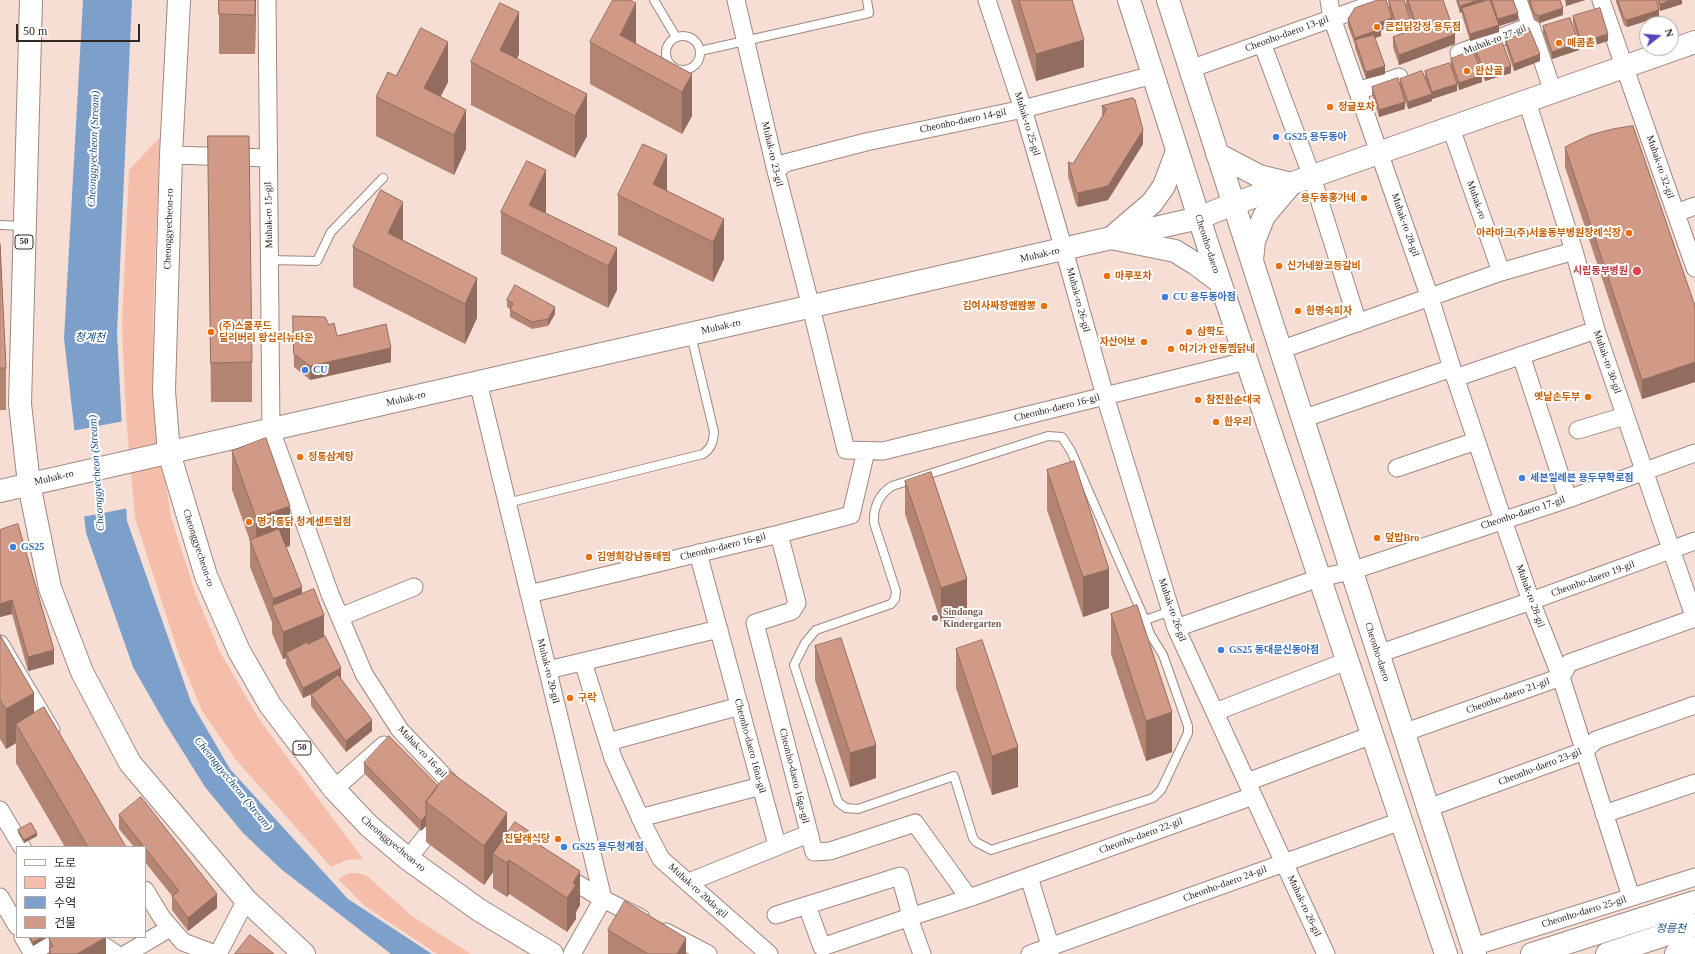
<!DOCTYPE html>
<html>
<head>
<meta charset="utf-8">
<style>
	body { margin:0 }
	#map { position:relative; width:1695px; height:954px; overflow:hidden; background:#f7ded5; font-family:"Times New Roman","Noto Sans KR",serif }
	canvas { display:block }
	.legend { position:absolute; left:16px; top:846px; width:130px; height:92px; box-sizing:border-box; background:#fff; border:1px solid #ada9a7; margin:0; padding:5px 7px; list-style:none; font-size:12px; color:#312824 }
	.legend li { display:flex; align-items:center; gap:8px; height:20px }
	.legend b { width:20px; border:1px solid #ada9a7 }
	.north { position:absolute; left:1639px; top:16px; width:40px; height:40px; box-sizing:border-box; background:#fff; border:1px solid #ada9a7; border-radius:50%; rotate:73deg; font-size:11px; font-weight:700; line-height:16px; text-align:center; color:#312824 }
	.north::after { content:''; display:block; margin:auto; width:14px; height:18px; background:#5845bd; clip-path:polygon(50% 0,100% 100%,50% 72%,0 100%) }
	.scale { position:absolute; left:16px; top:24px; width:124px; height:18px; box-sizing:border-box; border:2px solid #312824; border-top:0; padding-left:5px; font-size:12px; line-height:14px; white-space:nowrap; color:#312824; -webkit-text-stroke:3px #fff; paint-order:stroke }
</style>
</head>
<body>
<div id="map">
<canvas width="1695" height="954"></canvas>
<ul class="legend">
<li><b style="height:5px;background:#fff"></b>도로</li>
<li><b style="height:11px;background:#f5beaa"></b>공원</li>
<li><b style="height:11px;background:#7da0ca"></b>수역</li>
<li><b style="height:11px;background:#d19a86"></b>건물</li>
</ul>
<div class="north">N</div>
<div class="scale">50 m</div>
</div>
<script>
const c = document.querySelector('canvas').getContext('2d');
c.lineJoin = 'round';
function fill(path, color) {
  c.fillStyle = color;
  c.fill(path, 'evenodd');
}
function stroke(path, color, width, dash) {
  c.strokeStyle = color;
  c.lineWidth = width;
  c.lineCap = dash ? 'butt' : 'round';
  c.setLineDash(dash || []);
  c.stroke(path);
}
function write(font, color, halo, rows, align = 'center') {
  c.font = font + ' "Times New Roman","Noto Sans KR",serif';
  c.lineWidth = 4;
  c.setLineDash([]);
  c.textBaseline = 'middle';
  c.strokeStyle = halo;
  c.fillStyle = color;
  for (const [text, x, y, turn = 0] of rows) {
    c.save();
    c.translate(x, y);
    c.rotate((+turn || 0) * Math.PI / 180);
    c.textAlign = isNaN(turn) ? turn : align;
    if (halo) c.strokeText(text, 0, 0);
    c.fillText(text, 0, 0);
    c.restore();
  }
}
const green = new Path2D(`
	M160,137L153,319L154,409L171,517L195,592L219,650L259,719L363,859L347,860L331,867L236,760L202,711L179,655L135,518L126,417L122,324L129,170Z
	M349,873H358L367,876L412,916L471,954H437L365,906L338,879Z`);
const water = new Path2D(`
	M83,0H132L117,333L127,521L191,702L230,769L348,899L432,954H391L281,869L243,833L205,787L165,723L133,667L86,533L64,338Z`);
const pier = new Path2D(`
	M124,421L129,508L82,517L72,431Z`);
const service = new Path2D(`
	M654,0L676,37
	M666 53a17 17 0 1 1 34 0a17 17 0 1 1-34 0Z
	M700,51L869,13L867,0
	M0,225L23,226
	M270,260L317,261L331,232L383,178
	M507,503L703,454C712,448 713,442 714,432L691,335
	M1145,620L1150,634L1163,655L1188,726V733L1161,790L1153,798L991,850L976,842L973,838L954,776L858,809L846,808L838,802L794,665L805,643L816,630L891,604L895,599L896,591L874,523C873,508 879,494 892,486L1048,436L1062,437L1071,451L1145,620L1171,611`);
const minor = new Path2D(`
	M267,0L271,430L330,594L364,674L400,730L461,794
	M736,0L776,171L811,307L846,450L883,451L1246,361
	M987,0L1023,109L1064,250L1105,396L1176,628L1326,954
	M1329,0L1332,18L1430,298L1452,368L1503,520L1531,601L1561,677L1631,897
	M1522,0L1553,92
	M1601,0L1695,268
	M1262,43L1312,177L1358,323
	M1459,53L1531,26
	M1190,69L1384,0
	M1358,91L1399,77
	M1527,101L1574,251L1596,330L1695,619
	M1451,128L1501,272
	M171,155L268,158
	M776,171L785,163L866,142L1023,109L1153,75
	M1676,213L1695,206
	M1280,350L1501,272L1574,251
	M1521,355L1568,499
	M1455,378L1596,330
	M478,382L603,899L572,954
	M1302,419L1452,368
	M1578,430L1625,416
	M1397,468L1476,441
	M779,534L797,603L792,611L755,623L814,852L830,851L915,823L969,898
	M698,553L777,845
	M529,594L779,534L851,515L866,451
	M340,617L414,587
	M1176,628L1319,578L1351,571L1568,499L1695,453
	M0,644L51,730
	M1378,654L1531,601L1695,541
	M583,662L613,758L645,828L661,859L769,954
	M548,670L719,629
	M1215,712L1347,661
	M1403,733L1561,677L1569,663L1695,618
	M608,742L740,706
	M1247,782L1372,735
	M334,789L384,745
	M1428,808L1584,751L1596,740L1695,705
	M0,810L22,847
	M1604,814L1695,783
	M640,818L761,786
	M408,859L440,818
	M561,874L603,899L641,918
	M1029,877L1049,942L1050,954
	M689,882L808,834
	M145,890L162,918L183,942L215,954
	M0,897L17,926
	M807,906L822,947L910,917L969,898L1253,796
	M776,915L900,876L909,908L911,924L922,954
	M666,932L708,954
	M23,937L33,954
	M91,937L116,954
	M1473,947L1695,877
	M35,954L64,937
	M126,954L170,928
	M218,954L246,900
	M1030,954L1401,821`);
const secondary = new Path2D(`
	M0,491L1199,218L1233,204L1695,42`);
const primary = new Path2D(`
	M31,0L20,404L29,484L50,588L82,672L130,763L246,900L304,954
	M179,0L171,155L164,391L169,453L206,576L239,651L270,705L334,789L369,826L408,859L479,910L552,954
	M1129,0L1210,252L1446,954
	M1168,0L1475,954
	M1217,154L1259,176L1291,184L1264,216L1254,241L1252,260
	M1111,238L1175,251L1196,264L1220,282
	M1111,238L1152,203L1164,186L1177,151`);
const trunk = new Path2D(`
	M1532,954L1695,902
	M1607,954L1695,925
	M1676,954L1695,948`);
const wall = new Path2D(`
	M219,0H256L255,54H219Z
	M1011,0H1072L1084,67L1036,81Z
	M1388,0L1410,27L1396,31L1392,19V25L1381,30V36L1375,38L1385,74L1366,79L1355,48V45L1348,26V19L1389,7Z
	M1406,0H1443L1455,44L1399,65L1393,47V37L1414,29L1406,6Z
	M1456,0H1485V1L1488,0H1513L1518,20L1499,26V32L1470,41L1462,15V12L1460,13Z
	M1527,0H1560L1563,15L1539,23L1534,20Z
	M1565,0H1585L1566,6Z
	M1616,0H1656L1659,17L1627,27L1624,25L1616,2Z
	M1657,0H1682V4L1660,11Z
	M1573,16L1608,41L1581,49L1573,23Z
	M1543,26L1579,50L1552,59L1543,33Z
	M1505,37L1540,61L1514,71L1505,44Z
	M590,42L636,44L692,74V116L682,134L590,84Z
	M1475,48L1511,73L1485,81L1475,55Z
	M519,54L517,59L587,94V136L575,158L471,105V62Z
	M1451,59L1482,82L1459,90L1451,66Z
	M1425,71L1457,91L1432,99V98V101L1408,109L1405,102V109L1379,117L1372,94V87L1400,85V79L1425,78Z
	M396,76L448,82L441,96L466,149L454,175L376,136V97Z
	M1133,98L1143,144L1108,200L1078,207L1076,205L1068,176V162L1073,164L1102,117V106Z
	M208,136L252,362V402H211Z
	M1565,147L1695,306V382L1642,399L1565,167Z
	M667,191L724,219V259L713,282L618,235V195Z
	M501,212H546L545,213L617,248V290L608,308L501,254Z
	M403,240L477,278V318L465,344L353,287V247Z
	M0,244L6,368V410H0Z
	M507,300L555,314L548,326L532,329L510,317V309L507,307Z
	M293,316L329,325L337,336L391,362L310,380L294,367Z
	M232,451L290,546L286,547L302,594L324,636L341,679L372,731L346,752L311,706V695L316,692L303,698L286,664V658L283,659L272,633V622L250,567V541L232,490Z
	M1047,470L1109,608L1083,617L1047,510Z
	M905,481L967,613L941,622L905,514Z
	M0,530L54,664L28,671L12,614L0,617Z
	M1111,614L1172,752L1146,761L1111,654Z
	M0,635L34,714L126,847H65L16,763V743L6,749L0,739Z
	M815,646L876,778L850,787L815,680Z
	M956,649L1018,787L992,795L956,688Z
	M364,763L438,786L507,834L538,845L580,905L576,912V919L567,932L509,894L507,897L493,888V872L484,885L426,842V826L421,831L364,773Z
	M119,815L217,908L188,931L172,910V896L145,862V847H134L119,829Z
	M18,830L37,836L24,843L18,833Z
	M608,930L686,954H608Z
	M28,937H48L33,946Z
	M49,939L106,954L49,953Z`);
const shadedWall = new Path2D(`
	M255,0H256L255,54Z
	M1479,0H1485V5L1462,8V12L1460,13V6Z
	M1566,0H1585L1566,6Z
	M1672,0H1682V4L1660,11V4Z
	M636,3V46L620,35Z
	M1563,8V15L1539,23V16Z
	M1659,10V17L1627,27V20Z
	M519,12V54L506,80L500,50Z
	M1518,13V20L1499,26V32L1470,41V34L1498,25V19Z
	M1392,18V25L1381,30V36L1356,44L1355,40V45V38L1379,23Z
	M1410,20V27L1396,31V24Z
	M1455,34V44L1399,65V55Z
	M1608,34V41L1581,49V42Z
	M1084,40V67L1036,81V54Z
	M448,42V82L427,122L424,88Z
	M1579,43V50L1552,59V52Z
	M1540,54V61L1514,71V64Z
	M1385,66V74L1366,79V72Z
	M1511,66V73L1485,81V74Z
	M692,74V116L682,134V92Z
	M1482,75V82L1459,90V83Z
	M1457,84V91L1432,99V92Z
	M587,94V136L575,158V116Z
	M1432,94V101L1408,109V102Z
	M1405,102V109L1379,117V110Z
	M466,110V149L454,175V135Z
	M1143,130V144L1108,200L1078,207V193Z
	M667,155V195L653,184Z
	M546,170V212L537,230L529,205Z
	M403,202V242L388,233Z
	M724,219V259L713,282V242Z
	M617,248V290L608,308V266Z
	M477,278V318L465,344V304Z
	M555,307V314L548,326V319Z
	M391,348V362L310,380V366Z
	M1695,362V382L1642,399V380Z
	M290,506V546L257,557L256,555V518Z
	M1109,569V608L1083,617V577Z
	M967,579V613L941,622V588Z
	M302,587V614L273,610V599Z
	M12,600V614L0,617V604Z
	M324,615V642L286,653V658L283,659V632Z
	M54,650V664L28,671V657Z
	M341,668V679L303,698V688Z
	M34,693V732L16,724V743L6,749V709Z
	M1172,712V752L1146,761V721Z
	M372,720V731L346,752V741Z
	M876,745V778L850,787V753Z
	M1018,747V787L992,795V756Z
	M507,813V853L493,854V872L484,885V846Z
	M426,815V826L421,831V821Z
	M37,833V836L24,843V840Z
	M538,837V870L535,842Z
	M509,860V894L507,897V863Z
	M580,871V905L576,912V919L567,932V898L573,883Z
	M217,894V908L188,931V918Z
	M42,937H48L33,946V942Z
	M106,937V954H77Z
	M686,938V954H677Z`);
const building = new Path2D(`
	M219,0H255V15L219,14Z
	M613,0H630L636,3L620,35L692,74L682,92L590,42Z
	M1019,0H1072L1084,40L1036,54Z
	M1378,0H1386L1392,18L1379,23L1381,29L1355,38L1348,19L1355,8Z
	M1389,0H1404L1410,20L1396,24Z
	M1408,0H1443L1455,34L1399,55L1393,37L1417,28Z
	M1458,0H1479L1460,6Z
	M1488,0H1490L1499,25L1470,34L1462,8Z
	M1492,0H1513L1518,13L1498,19Z
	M1530,0H1560L1563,8L1539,16L1534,13Z
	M1618,0H1656L1659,10L1627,20L1624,18Z
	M1659,0H1672L1660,4Z
	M500,3L519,12L500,50L587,94L575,116L471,62Z
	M1600,8L1608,34L1581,42L1573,16Z
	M1570,18L1579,43L1552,52L1543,26Z
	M421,28L448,42L424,88L466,110L454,135L376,97L388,72L396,76Z
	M1529,28L1540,54L1514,64L1505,37Z
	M1374,35L1385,66L1366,72L1355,40Z
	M1501,39L1511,66L1485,74L1475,48Z
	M1473,50L1482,75L1459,83L1451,59Z
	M1450,63L1457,84L1432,92L1425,71Z
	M1422,71L1432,94L1408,102L1400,79Z
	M1398,78L1405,102L1379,110L1372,87Z
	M1133,98L1135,100L1143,130L1108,186L1078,193L1076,191L1068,162L1073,164L1107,109L1102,106Z
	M1633,126L1695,306V362L1642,380L1565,147L1590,135L1613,129Z
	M208,136H249L252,362L211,363Z
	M643,144L667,155L653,184L724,219L713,242L618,195Z
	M527,161L546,170L529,205L617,248L608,266L501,212Z
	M381,190L403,202L388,233L477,278L465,304L353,247Z
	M0,244L6,368H0Z
	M515,285L555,307L548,319L532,322L510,310L513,303L507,300Z
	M293,316L325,317L329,325L334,323L337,336L386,324L391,348L310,366L294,354Z
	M266,438L290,506L256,518L232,451Z
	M1074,461L1109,569L1083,577L1047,470Z
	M931,472L967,579L941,588L905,481Z
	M18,524L54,650L28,657L12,600L0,604V530Z
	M279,529L302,587L273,599L250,540Z
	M314,589L324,615L283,632L272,606Z
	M1137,605L1172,712L1146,721L1111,614Z
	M0,635L34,693L6,709L0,700Z
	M325,636L341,668L303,688L286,653L307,642L308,644Z
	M841,638L876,745L850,753L815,646Z
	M982,640L1018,747L992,756L956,649Z
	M338,675L372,720L346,741L311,695Z
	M44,707L126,847H88L16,724Z
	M389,736L438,786L426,802V815L421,821L364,763Z
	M449,771L507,813L484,846L426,802Z
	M141,797L217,894L188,918L172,896L179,891L145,848V847H144L119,815Z
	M515,822L538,837L535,842L580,871L573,883L576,885L567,898L509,860L507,863L493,854Z
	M31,823L37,833L24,840L18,830Z
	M625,901L686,938L677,954H648L608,930Z
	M250,935L274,954H235Z
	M30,937H42L33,942Z
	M53,937H106L77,954H47L51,952L49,949L53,946L49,939Z`);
const markers = [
	[1377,27,4,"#e8710a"],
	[1559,43,4,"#e8710a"],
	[1467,71,4,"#e8710a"],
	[1330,107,4,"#e8710a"],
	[1276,137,4,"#3f7fe0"],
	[1364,198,4,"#e8710a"],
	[1629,233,4,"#e8710a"],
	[1279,266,4,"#e8710a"],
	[1637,271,5,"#e0444e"],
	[1107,276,4,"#e8710a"],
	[1165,297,4,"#3f7fe0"],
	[1044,306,4,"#e8710a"],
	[1298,311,4,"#e8710a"],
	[211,332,4,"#e8710a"],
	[1189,332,4,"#e8710a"],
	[1144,342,4,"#e8710a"],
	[1171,349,4,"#e8710a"],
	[305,370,4,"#3f7fe0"],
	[1588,397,4,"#e8710a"],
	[1198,400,4,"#e8710a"],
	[1216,422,4,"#e8710a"],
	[300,457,4,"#e8710a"],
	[1522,478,4,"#3f7fe0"],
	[249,522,4,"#e8710a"],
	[1377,538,4,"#e8710a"],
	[13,547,4,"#3f7fe0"],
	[589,557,4,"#e8710a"],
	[935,618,4,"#8d6e63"],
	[1221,650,4,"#3f7fe0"],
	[570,698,4,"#e8710a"],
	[558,839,4,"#e8710a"],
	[564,847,4,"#3f7fe0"]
];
const shields = [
	[24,242,18],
	[302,748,18]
];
const shieldNames = [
	["50",24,242],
	["50",302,748]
];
const foodNames = [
	["큰집닭강정 용두점",1385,27],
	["매콤촌",1567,43],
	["완산골",1475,71],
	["정글포차",1338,107],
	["용두동홍가네",1356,198,"right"],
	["아라마크(주)서울동부병원장례식장",1621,233,"right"],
	["신가네왕코등갈비",1287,266],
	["마루포차",1115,276],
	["김여사짜장앤짬뽕",1036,306,"right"],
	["한명숙피자",1306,311],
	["(주)스쿨푸드",219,326],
	["딜리버리 왕십리뉴타운",219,338],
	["삼학도",1197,332],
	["자산어보",1136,342,"right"],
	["여기가 안동찜닭네",1179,349],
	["옛날손두부",1580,397,"right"],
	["참진한순대국",1206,400],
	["한우리",1224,422],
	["정통삼계탕",308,457],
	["명가통닭 청계센트럴점",257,522],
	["덮밥Bro",1385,538],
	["김영희강남동태찜",597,557],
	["구락",578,698],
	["진달래식당",550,839,"right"]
];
const streetNames = [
	["Cheonho-daero 13-gil",1287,34,-20],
	["Muhak-ro 27-gil",1495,40,-21],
	["Cheonho-daero 14-gil",963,121,-12],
	["Muhak-ro 25-gil",1027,124,73],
	["Muhak-ro 23-gil",772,154,77],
	["Muhak-ro 32-gil",1660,167,71],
	["Muhak-ro",1476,200,71],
	["Muhak-ro 15-gil",269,215,-91],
	["Muhak-ro 28-gil",1405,225,71],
	["Cheonggyecheon-ro",169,229,-88],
	["Cheonho-daero",1207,244,72],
	["Muhak-ro",1040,255,-13],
	["Muhak-ro 26-gil",1078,300,75],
	["Muhak-ro",721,327,-13],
	["Muhak-ro 30-gil",1607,362,71],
	["Muhak-ro",406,399,-13],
	["Cheonho-daero 16-gil",1057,408,-14],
	["Muhak-ro",54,478,-13],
	["Cheonho-daero 17-gil",1523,513,-18],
	["Cheonho-daero 16-gil",723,547,-14],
	["Cheonggyecheon-ro",198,548,72],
	["Cheonho-daero 19-gil",1593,579,-20],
	["Muhak-ro 28-gil",1530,596,70],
	["Muhak-ro 26-gil",1172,610,71],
	["Cheonho-daero",1377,652,72],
	["Muhak-ro 20-gil",548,671,76],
	["Cheonho-daero 21-gil",1508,696,-20],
	["Cheonho-daero 16na-gil",750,746,75],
	["Muhak-ro 16-gil",422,752,47],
	["Cheonho-daero 23-gil",1540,767,-21],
	["Cheonho-daero 16ga-gil",794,776,76],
	["Cheonho-daero 22-gil",1141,836,-20],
	["Cheonggyecheon-ro",393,844,40],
	["Cheonho-daero 24-gil",1225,884,-20],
	["Muhak-ro 20da-gil",698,891,42],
	["Muhak-ro 26-gil",1304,906,65],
	["Cheonho-daero 25-gil",1584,912,-17]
];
const shopNames = [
	["GS25 용두동아",1284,137],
	["CU 용두동아점",1173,297],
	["CU",313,370],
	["세븐일레븐 용두무학로점",1530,478],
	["GS25",21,547],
	["GS25 동대문신동아점",1229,650],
	["GS25 용두청계점",572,847]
];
const healthNames = [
	["시립동부병원",1628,271]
];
const educationNames = [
	["Sindonga",943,612],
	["Kindergarten",943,624]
];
const waterNames = [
	["Cheonggyecheon (Stream)",94,149,-88],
	["청계천",90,338],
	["Cheonggyecheon (Stream)",97,473,-94],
	["Cheonggyecheon (Stream)",233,784,51],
	["정릉천",1671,929]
];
fill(green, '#f5beaa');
fill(water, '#7da0ca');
fill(pier, '#f7ded5');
stroke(service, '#9e8880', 10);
stroke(minor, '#9e8880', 19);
stroke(secondary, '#9e8880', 24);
stroke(primary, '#9e8880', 24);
stroke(trunk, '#9e8880', 24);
stroke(service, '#fff', 8);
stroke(minor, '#fff', 17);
stroke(secondary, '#fff', 22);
stroke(primary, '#fff', 22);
stroke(trunk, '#fff', 22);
fill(wall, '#b48473');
fill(shadedWall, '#926c5e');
fill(building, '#d19a86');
stroke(building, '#926c5e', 1);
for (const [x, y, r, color] of markers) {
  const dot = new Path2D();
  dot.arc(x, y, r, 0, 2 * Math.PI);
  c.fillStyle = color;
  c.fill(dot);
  stroke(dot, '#fff', 1.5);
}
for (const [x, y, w] of shields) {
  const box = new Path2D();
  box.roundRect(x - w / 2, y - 7, w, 14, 3);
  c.fillStyle = '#fff';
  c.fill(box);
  stroke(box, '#312824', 1);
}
write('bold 9px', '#312824', null, shieldNames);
write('bold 10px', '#c56008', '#fff', foodNames, 'left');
write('10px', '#312824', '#fff', streetNames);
write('bold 10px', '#366cbe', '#fff', shopNames, 'left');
write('bold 10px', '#be3a42', '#fff', healthNames, 'right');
write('bold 10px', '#785e54', '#fff', educationNames, 'left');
write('italic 11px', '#194a7e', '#fff', waterNames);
</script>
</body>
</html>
